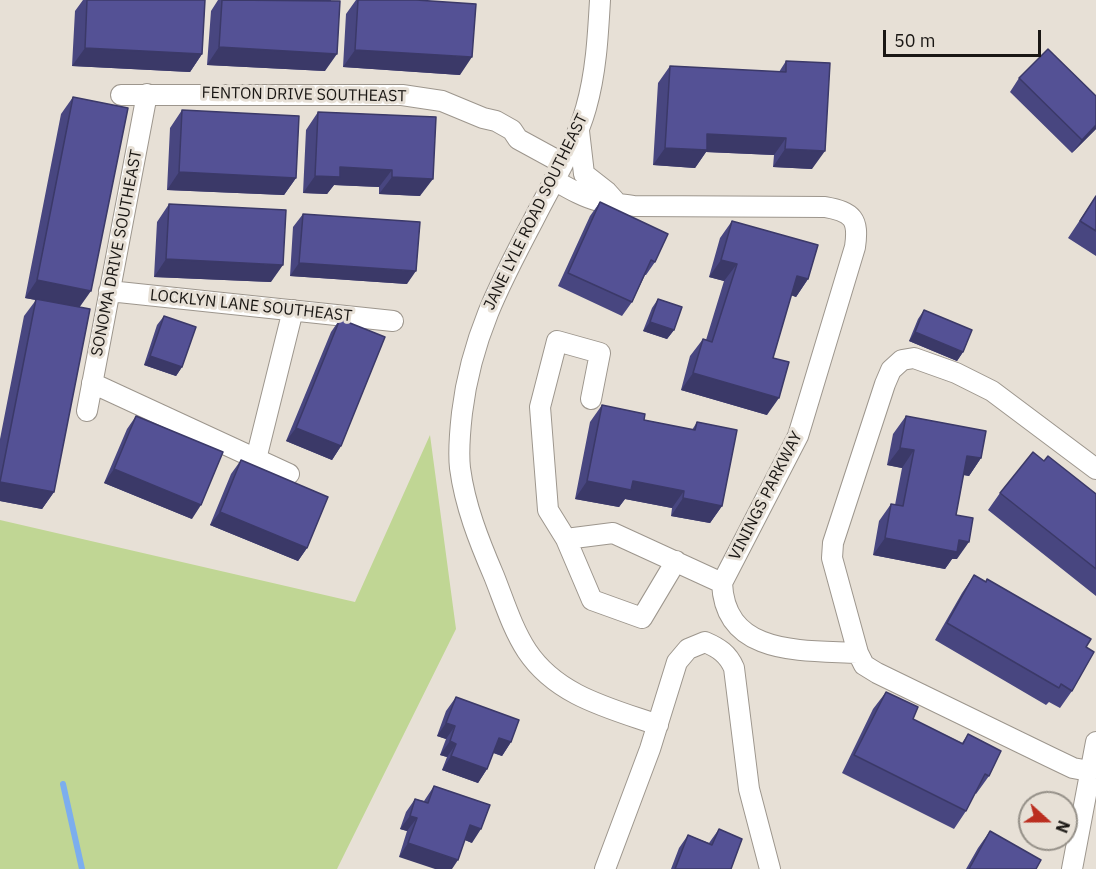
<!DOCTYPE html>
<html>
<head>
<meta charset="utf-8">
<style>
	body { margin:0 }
	#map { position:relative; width:1096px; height:869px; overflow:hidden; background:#e7e0d6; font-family:"IBM Plex Sans",sans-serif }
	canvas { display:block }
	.north { position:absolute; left:1018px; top:791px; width:60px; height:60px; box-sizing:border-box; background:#e7e0d6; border:2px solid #959088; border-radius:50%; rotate:111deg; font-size:16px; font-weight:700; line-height:24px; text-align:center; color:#1a1714 }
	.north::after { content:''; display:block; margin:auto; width:21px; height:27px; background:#bb2e20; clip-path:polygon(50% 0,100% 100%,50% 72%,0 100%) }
	.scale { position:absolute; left:883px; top:30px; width:158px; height:27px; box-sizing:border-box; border:3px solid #1a1714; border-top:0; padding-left:8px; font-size:18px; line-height:21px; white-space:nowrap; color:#1a1714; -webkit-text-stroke:4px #e7e0d6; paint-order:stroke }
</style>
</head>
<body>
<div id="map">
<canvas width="1096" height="869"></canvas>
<div class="north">N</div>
<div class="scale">50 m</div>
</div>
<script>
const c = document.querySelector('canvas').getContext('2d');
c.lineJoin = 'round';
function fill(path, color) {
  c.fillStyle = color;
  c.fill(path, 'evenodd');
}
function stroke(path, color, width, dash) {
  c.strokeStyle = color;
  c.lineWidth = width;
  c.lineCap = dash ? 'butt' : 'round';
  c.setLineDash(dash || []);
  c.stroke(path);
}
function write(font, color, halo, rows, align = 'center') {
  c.font = font + ' "IBM Plex Sans",sans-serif';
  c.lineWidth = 6;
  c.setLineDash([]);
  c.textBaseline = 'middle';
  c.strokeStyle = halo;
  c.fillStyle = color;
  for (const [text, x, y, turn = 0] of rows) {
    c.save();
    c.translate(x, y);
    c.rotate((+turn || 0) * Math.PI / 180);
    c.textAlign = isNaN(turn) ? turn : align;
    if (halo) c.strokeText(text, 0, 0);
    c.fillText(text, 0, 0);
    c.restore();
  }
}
const green = new Path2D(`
	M430,435L456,629L337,869H0V520L355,602Z`);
const stream = new Path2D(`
	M63,784L82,869`);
const street = new Path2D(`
	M600,0C598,36 596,73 586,108C575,147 552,183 534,219C499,285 471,338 462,413C460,431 458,450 460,468C465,506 479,541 494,576C504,601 512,628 527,651C557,696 609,708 658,725
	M121,95H402L442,101L483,118L496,121L512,130L518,139L562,163
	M579,131L584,174L607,192L616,202
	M554,180C568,188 583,197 599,201C610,204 622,204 634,206L825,207C853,212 859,219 855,247L798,436L722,583C725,657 804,650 858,653
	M109,291L393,321
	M92,383L289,474
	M591,399L600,353L557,341L540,407L548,510L566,539L592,600L642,618L676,561
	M87,411L147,94
	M256,459L293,310
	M566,539L613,533L722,583
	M1089,771L1073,768L1050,757L877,673L864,665L858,653L832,558L833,543L885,384L891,370L902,360L914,358L956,373L992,391L1096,469
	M605,869L650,749L677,662L688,649L705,642C719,648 728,654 734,668L749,789L770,869
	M1072,869L1096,742`);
const wall = new Path2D(`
	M83,0H205L202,54L190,72L72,66L75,11Z
	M218,0H331L325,71L207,65L211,11Z
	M356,0H416L460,75L343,67L346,14Z
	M786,61L812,169L773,167L774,155L706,152L695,168L653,165L658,83L670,66L779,72Z
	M1019,78L1096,96V129L1072,153L1010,92Z
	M73,97L80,307L54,492L42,509L0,501V439L24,316L36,300L25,298L61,114Z
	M182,110L296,178L284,195L167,190L170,128Z
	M318,112L436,117L420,196L379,194V187L334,185L327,194L303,193L306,130Z
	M1096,196V256L1068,238Z
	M600,202L655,262L646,275H645L632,302L622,316L558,286L590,216Z
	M169,204L271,282L154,277L157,222Z
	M303,214L407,284L290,276L293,227Z
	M732,221L808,279L796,297L791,295L773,358L767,415L681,390L690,356L703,339L706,340L724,281L709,277L720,238Z
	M658,299L674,330L667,339L643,331L652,308Z
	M924,310L963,352L957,361L909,341L918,319Z
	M164,316L182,367L176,376L144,365L157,325Z
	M340,319L341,446L332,460L286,441L331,332Z
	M602,405L644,420L692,430L697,422L722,506L710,523L671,516L672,508L625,499L619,507L575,499L590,422Z
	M136,416L192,519L104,483L127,429Z
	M906,416L981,458L969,476L963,475L956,515L957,559H952L945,569L873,555L879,521L891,504L895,505L902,468L887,465L893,434Z
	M241,460L307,548L298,561L210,525L231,474Z
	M1044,461L1096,494V596L988,510L1000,493Z
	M974,575L1086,647L1072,691L1060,708L1049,702L1046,705L935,640L962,593Z
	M886,692L913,719L962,743L968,734L989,776L976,794L975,793L966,811L954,829L842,773L873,709Z
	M456,697L511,742L502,756L493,753L487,769L478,783L442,770L447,757L440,755L446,739L437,736L446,711Z
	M434,786L472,843L465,840L399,857L407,831L400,829L406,812L415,799L424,801Z
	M719,829L731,869H671L679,848L688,835L709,843Z
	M990,831L1036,869H966L978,848Z`);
const shadedWall = new Path2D(`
	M219,47L337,54L325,71L207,65Z
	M85,48L202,54L190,72L72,66Z
	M355,50L472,57L460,75L343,67Z
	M1096,125V129L1072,153L1082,140Z
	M707,134L786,138L774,155L706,152L695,168L653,165L665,148Z
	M785,149L825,151L812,169L773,167Z
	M340,167L392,170L379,187L334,185L327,194L303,193L315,176Z
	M179,172L296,178L284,195L167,190Z
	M392,177L433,179L420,196L379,194Z
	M166,259L283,265L271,282L154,277Z
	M721,260L737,264L724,281L709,277Z
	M299,263L416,271L407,284L290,276Z
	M797,276L808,279L796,297L785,293Z
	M37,280L91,291L79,308L25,298Z
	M650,322L674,330L667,339L643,331Z
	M915,332L963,352L957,361L909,341Z
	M150,356L182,367L176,376L144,365Z
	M693,373L779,398L767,415L681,390Z
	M296,428L341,446L332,460L286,441Z
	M900,448L914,450L902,468L887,465Z
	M967,456L981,458L969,476L955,473Z
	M114,469L201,505L192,519L104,483Z
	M587,481H633L684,491L672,508L625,499L619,507L575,499Z
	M0,482L54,492L42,509L0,501Z
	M683,498L722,506L710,523L671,516Z
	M220,512L307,548L298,561L210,525Z
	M885,538L959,540L969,542L957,559H952L945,569L873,555Z
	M446,723L455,726L446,739L437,736Z
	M499,738L511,742L502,756L489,751Z
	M450,741L456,744L447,757L440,755Z
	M451,756L487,769L478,783L442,770Z
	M410,816L417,818L407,831L400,829Z
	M470,825L481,829L472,843L460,838Z
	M408,843L458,860L452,869H435L399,857Z`);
const building = new Path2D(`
	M87,0H205L202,54L85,48Z
	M222,0L340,1L337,54L219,47Z
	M358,0H416L476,4L472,57L355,50Z
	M1048,49L1096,96V125L1082,140L1019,78Z
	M786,61L830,63L825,151L785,149L786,138L707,134V150L665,148L670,66L786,72Z
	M73,97L128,108L91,291L37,280Z
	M182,110L299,116L296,178L179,172Z
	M318,112L436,117L433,179L392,177V170L340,167V177L315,176Z
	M1096,196V231L1080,221Z
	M600,202L668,234L655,262L651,260L632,302L568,273Z
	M169,204L286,210L283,265L166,259Z
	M303,214L420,222L416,271L299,263Z
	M732,221L818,245L808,279L797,276L773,358L789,362L779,398L693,373L703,339L712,342L737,264L721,260Z
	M36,299L90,309L54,492L0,482Z
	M658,299L682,307L674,330L650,322Z
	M924,310L972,330L963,352L915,332Z
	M164,316L196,327L182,367L150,356Z
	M340,319L385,337L341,446L296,428Z
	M602,405L645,414L644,420L695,430L697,422L737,430L722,506L683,498L684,491L633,481L631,490L587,481Z
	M136,416L223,452L201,505L114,469Z
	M906,416L986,431L981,458L967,456L956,515L973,518L969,542L959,540L957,552L885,538L891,504L903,506L914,450L900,448Z
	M1033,452L1044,461L1048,456L1096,494V569L1000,493Z
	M241,460L328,497L307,548L220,512Z
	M974,575L986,582L987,579L1091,639L1086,647L1094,652L1072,691L1061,684L1059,688L947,623Z
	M886,692L918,707L913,719L963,744L968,734L1001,751L989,776L985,774L966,811L854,755Z
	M456,697L519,720L511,742L499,738L487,769L451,756L456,744L450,741L455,726L446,723Z
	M434,786L490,805L481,829L470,825L458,860L408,843L417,818L410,816L415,799L428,803Z
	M719,829L742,839L731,869H675L688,835L712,845Z
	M990,831L1041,860L1036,869H969Z`);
const streetNames = [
	["FENTON DRIVE SOUTHEAST",304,95,1],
	["JANE LYLE ROAD SOUTHEAST",536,212,-64],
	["SONOMA DRIVE SOUTHEAST",117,253,-79],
	["LOCKLYN LANE SOUTHEAST",251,306,6],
	["VININGS PARKWAY",766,496,-63]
];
fill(green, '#c0d694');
stroke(stream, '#7caeee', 6);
stroke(street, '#9d968d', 22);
stroke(street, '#fff', 20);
fill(wall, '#484680');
fill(shadedWall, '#3b3968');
fill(building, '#545195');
stroke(building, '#3b3968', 1.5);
write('16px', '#1a1714', '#e7e0d6', streetNames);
</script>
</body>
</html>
